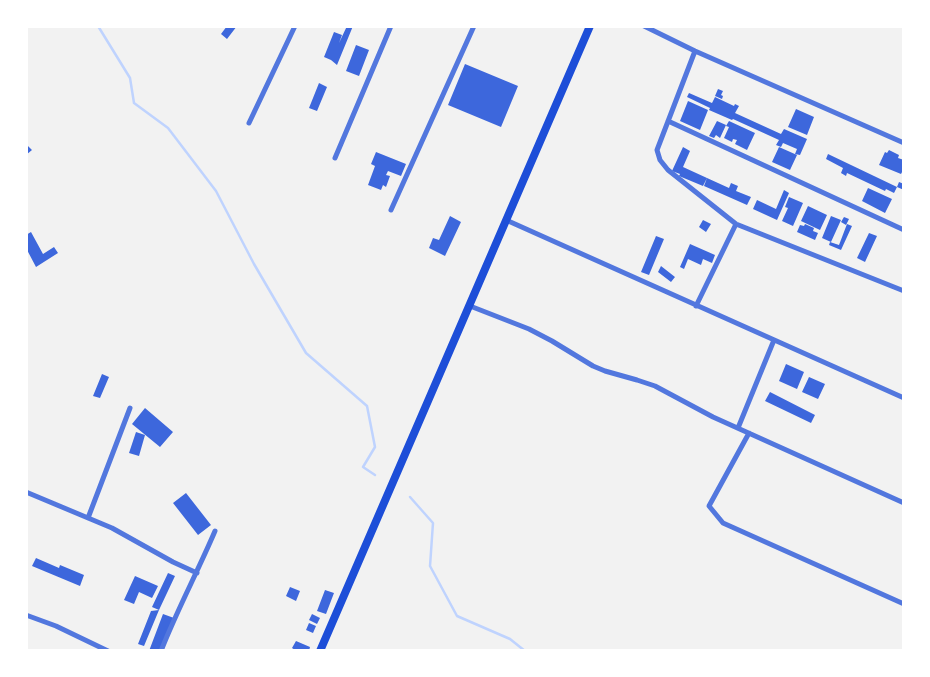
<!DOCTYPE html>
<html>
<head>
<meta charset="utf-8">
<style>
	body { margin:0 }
	#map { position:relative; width:930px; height:677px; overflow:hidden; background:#f2f2f2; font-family:"Roboto Condensed",sans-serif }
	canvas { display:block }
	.frame { position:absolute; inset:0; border:28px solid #fff; pointer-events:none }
</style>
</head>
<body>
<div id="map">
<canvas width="930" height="677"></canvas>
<div class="frame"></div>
</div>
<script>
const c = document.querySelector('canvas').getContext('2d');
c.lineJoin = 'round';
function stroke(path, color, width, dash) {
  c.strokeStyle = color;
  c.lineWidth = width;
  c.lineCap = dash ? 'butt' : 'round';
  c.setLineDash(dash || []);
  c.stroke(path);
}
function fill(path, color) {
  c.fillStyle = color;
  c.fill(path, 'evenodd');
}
const stream = new Path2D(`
	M98,26L130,78L134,103L168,128L216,191L254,264L306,353L367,406L375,447L363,467L375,475
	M410,497L433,523L430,566L457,616L510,639L525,651`);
const building = new Path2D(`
	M227,26H237L227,39L221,34Z
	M347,26H353L337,65L331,60L324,57L334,32L342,35L339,43Z
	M356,45L369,50L359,76L346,71Z
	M465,64L518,86L501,127L448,105Z
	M319,83L327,87L317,111L309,108Z
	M718,89L723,91L721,95L723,96L722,99L715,96Z
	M689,93L712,103L715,97L734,106L735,104L739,106L735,113L781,134L784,129L807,139L800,155L795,154L797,149L783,143L781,147L776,145L779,140L733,119L732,120L709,110L710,108L687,97Z
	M688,101L708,110L700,130L680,121Z
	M796,109L814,117L807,135L788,127Z
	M717,121L726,125L720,138L716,135L714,138L709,136Z
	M729,121L755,133L747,150L735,144L737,140L733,139L732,142L724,138L729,127L726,126Z
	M26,144L32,150L26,155Z
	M683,147L690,151L683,167L707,178L703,186L679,176L680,174L672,171Z
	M779,147L797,155L790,170L772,162Z
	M889,150L899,155L898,158L904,160V168L901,174L879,165L885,152L887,153Z
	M376,152L406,164L401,176L388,171L386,175L390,176L386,187L383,185L381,190L368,185L375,166L371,164Z
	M828,154L897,187L894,193L886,189L885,191L847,173L846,176L841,173L843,168L826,159Z
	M707,178L729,188L731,183L738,186L736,191L751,197L747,205L704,186Z
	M899,182L904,184V190L897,187Z
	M868,188L892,199L885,213L862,201Z
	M784,190L789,193L777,220L753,209L757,200L776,209Z
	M789,197L803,203L793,226L782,221L788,208L785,207Z
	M808,206L827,215L820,230L801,221Z
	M450,216L461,222L445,256L429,248L433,238L439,240Z
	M831,216L841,220L831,242L822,238Z
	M844,217L849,219L846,225L841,222Z
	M703,220L711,224L706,232L699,227Z
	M805,224L814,228L813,231L818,233L815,240L797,232L800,225L804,226Z
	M847,224L852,226L841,250L829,245L830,242L839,245Z
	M31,232L43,254L54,247L58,253L36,267L26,248V235Z
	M869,233L877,236L865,262L857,258Z
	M656,236L664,239L649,275L641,272Z
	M690,244L715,255L712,263L703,259L701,265L688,259L684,269L680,267Z
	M661,266L675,277L671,282L658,272Z
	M786,364L804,372L797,389L779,381Z
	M102,374L109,377L100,398L93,396Z
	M809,377L825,384L818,399L802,392Z
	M770,392L815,415L811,423L765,401Z
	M145,408L173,432L160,447L132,424Z
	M136,432L145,435L139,456L129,453Z
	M186,493L211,525L198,535L173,503Z
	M36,558L59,568L60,565L84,575L80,586L32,566Z
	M168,573L175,576L159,610L152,607Z
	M135,576L158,586L152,598L139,592L134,604L124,600Z
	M290,587L300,591L296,601L286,596Z
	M325,590L334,593L326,614L317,611Z
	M159,610L144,646L138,644L151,611Z
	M163,614L174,618L161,651H149Z
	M312,614L320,618L317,624L309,620Z
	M309,623L316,626L313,633L306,630Z
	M296,641L310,647L309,651H295V650L292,648Z`);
const minor = new Path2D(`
	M644,26L695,51L904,143
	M695,51L657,150L660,160L668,170L736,224L904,291
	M668,121L904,230
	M249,123L295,26
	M335,158L391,26
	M391,210L474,26
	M506,220L904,398
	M470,306L529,329L552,341L593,366L605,371L637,380L655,386L713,417L904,503
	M696,306L736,224
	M738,428L774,340
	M749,433L709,506L723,523L904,604
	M26,492L112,528L173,562L197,573
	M88,518L130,408
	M26,615L56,626L108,651
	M161,651C177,610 198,571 215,531`);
const primary = new Path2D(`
	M320,651L590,26`);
stroke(stream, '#bfd3fe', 2.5);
fill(building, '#3d67dc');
stroke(minor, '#5277de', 5);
stroke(primary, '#1d4ed8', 8);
</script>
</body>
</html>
